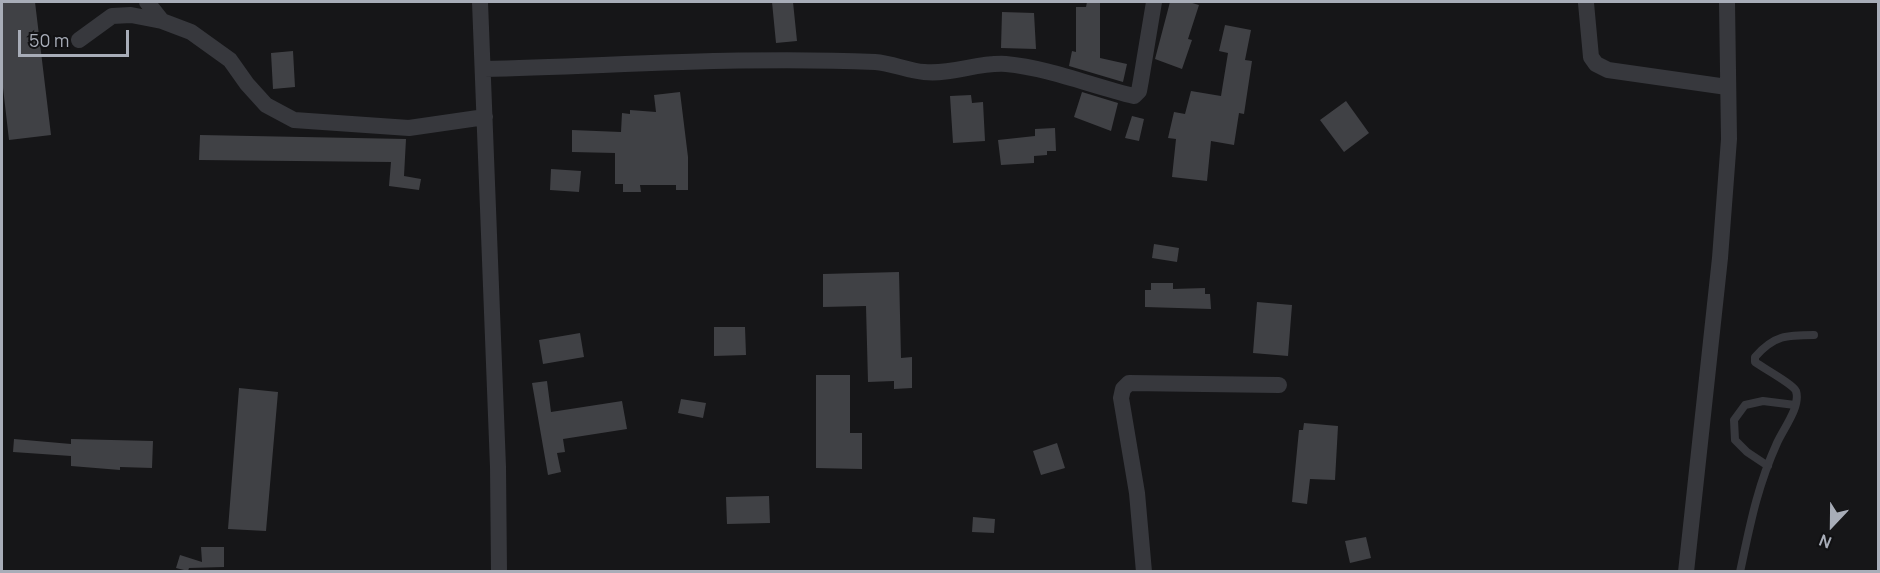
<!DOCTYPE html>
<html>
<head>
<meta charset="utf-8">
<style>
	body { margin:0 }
	#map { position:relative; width:1880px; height:573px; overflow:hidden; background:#161618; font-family:Manrope,sans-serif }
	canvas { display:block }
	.frame { position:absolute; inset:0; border:3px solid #a8adb8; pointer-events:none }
	.north { position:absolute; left:1802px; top:495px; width:60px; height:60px; -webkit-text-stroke:4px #111113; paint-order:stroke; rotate:202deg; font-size:16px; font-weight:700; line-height:24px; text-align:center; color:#a8adb8 }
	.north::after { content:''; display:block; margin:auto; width:21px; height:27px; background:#a8adb8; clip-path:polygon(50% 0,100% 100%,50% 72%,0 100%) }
	.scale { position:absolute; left:18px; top:30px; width:111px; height:27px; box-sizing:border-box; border:3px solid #a8adb8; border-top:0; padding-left:8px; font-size:18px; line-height:21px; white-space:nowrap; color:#a8adb8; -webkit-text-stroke:4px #111113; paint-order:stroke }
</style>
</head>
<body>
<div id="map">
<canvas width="1880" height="573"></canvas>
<div class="frame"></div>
<div class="north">N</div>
<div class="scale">50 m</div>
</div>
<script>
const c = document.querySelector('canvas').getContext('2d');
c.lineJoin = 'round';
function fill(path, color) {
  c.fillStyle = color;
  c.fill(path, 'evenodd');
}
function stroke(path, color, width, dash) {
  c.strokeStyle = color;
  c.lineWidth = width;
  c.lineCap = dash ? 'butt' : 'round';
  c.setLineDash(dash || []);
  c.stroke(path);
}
const building = new Path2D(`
	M2,2H35L51,135L9,140L2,79Z
	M772,2H793L797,41L776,43Z
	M1087,2H1100V58L1127,64L1123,82L1069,66L1072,51L1076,52V7H1086Z
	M1170,2H1189L1199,5L1188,39L1192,40L1182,69L1155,59Z
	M1002,12L1034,13L1036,49L1001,48Z
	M1225,25L1251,30L1245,60L1252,61L1244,114L1239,113L1234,145L1211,141L1207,181L1172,177L1176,139L1168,138L1174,112L1185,114L1191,91L1221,96L1228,53L1219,51Z
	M293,51L295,87L273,89L271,53Z
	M680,92L688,157V190H676V185H640L641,192H623V184H615V153L572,152V130L621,132L622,113L630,114V110L656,112L654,95Z
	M1082,92L1118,103L1111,131L1074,117Z
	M971,95L972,103L983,102L985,141L953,143L950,96Z
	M1346,101L1369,133L1344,152L1320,120Z
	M1132,116L1144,119L1139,141L1125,138Z
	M1055,128L1056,151H1047V155L1034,156V163L1001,165L998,140L1035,136V129Z
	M200,135L406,139L404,176L421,179L419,190L389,186L391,162L199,160Z
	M551,169L581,171L579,192L550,190Z
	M1154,244L1179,248L1177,262L1152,258Z
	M899,272L901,358L912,357V388L894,389V381L868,382L866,306L823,307V274Z
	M1151,283H1173V289L1205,288V294H1210L1211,309L1145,307V290H1151Z
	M1257,302L1292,305L1288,356L1253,353Z
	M714,327H745L746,355L714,356Z
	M580,333L584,357L543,364L539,340Z
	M816,375H850V433H862V469L816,468Z
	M547,381L551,412L622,401L627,429L563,439L565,452L557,453L561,472L548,475L532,383Z
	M239,388L278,392L266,531L228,529Z
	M681,399L706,403L703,418L678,413Z
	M1304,423L1338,426L1335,480L1310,479L1307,504L1292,502L1299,430H1303Z
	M14,439L71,444V439L153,441L152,468L120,467V470L71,466V456L13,452Z
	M1057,443L1065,468L1041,475L1033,451Z
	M769,496L770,523L727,524L726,497Z
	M973,517L995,519L994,533L972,532Z
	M1366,537L1371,558L1350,563L1345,541Z
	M201,547H224V567L189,568L188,571L176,568L180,555L202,562Z`);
const service = new Path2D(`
	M1768,466L1747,452L1735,440L1734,420L1745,405L1763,401L1795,405
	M1740,572C1750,525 1757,487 1777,443C1783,429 1801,407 1796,391C1793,384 1763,368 1755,362V357C1774,335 1787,335 1814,335`);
const minor = new Path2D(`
	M147,2L162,21
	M480,2L498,467L499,572
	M1586,3L1591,57L1596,64L1608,70L1727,87
	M79,40L112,16L131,15L162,21L191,32L230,60L247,84L266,105L294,120L409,128L485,117
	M484,69C614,66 745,56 875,62C892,63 908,71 924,72C952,75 978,62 1006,64C1049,68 1092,86 1134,96L1139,91L1141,80L1154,2
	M1144,572L1137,493L1121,398L1123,389L1129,383L1279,385
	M1686,572L1720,258L1729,139L1727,2`);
fill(building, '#404145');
stroke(service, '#37383d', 8);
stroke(minor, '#37383d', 16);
</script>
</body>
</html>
